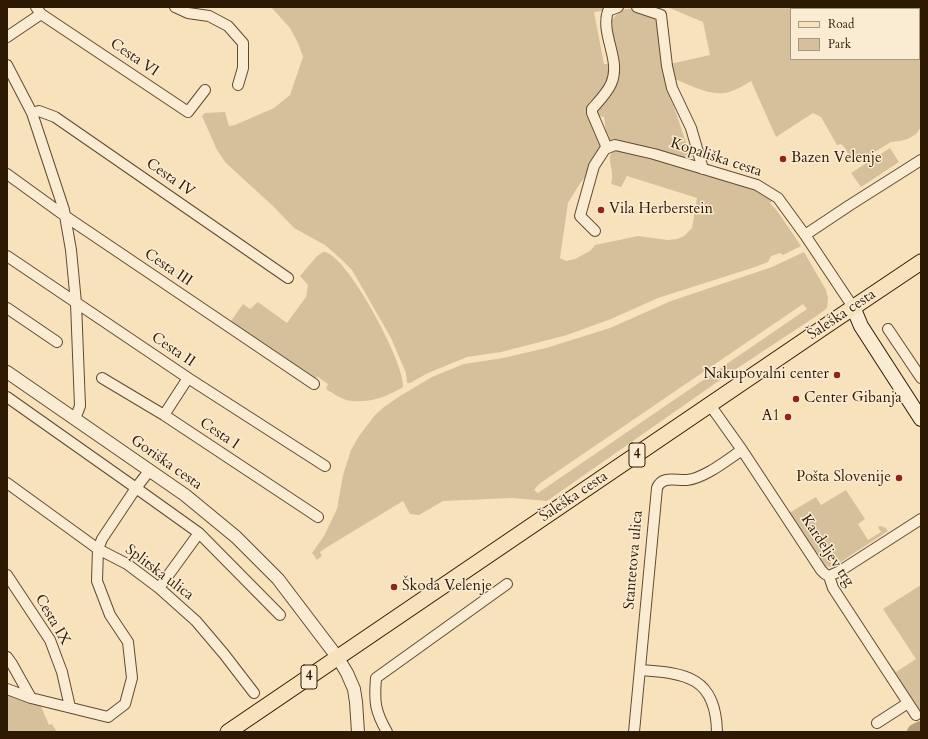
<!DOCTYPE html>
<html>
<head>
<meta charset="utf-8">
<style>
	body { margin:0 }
	#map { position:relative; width:928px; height:739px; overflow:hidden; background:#f8e2bb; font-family:Cardo,serif }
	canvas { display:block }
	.frame { position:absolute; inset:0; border:8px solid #2e1903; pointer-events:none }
	.legend { position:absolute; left:790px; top:8px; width:130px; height:52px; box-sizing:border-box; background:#faecd3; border:1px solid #a89880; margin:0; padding:5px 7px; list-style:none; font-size:12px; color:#2e1903 }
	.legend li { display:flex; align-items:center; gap:8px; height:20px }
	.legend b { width:20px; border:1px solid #a89880 }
</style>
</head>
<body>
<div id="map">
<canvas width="928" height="739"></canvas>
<div class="frame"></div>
<ul class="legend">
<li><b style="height:5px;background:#f8e2bb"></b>Road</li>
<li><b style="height:11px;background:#d6c09c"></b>Park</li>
</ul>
</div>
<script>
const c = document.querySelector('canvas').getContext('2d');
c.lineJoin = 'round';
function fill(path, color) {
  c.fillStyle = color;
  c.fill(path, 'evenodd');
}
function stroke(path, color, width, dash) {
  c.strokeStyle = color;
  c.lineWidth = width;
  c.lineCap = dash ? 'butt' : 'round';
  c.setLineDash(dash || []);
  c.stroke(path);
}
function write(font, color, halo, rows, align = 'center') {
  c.font = font + ' Cardo,serif';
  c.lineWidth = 3;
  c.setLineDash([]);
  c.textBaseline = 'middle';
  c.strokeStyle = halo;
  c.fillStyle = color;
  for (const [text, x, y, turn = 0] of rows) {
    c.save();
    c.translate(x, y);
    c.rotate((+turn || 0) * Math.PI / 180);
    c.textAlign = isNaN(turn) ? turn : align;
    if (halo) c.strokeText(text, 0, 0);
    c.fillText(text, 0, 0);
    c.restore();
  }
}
const green = new Path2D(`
	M271,7H602V11L594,12L604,64H612L611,78L591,109L599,130L601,146L595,155L589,172L579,185L568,203L560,258L566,261L575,259L590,251L595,245L638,236L668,240L677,239L684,236L692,228L697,198L627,176L621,187L611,184C612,181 612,177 612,174C611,161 604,151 623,148L750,187L773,200L770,203L778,212L801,246L783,255L780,253L771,256L768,262L755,267L658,298L611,319L567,335L501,352L467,357L428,373L410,383H407L406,373L391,338L352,270L341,259L325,245L294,228L274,207L226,163L217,150L202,116L205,113L225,112L229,126L235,125L274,108L290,95L303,57L298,43L290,28Z
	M667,7H921V127L916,134L908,139L900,141L891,142L865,158L851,160L845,148L841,144L837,145L821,117L813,113L776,137L751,81C743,86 733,92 724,93C707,95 688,84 672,78L670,64L710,55L703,22ZM791,9H919V59H791Z
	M626,9H636L655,17L661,42L667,87L687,145L694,147L693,156L688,161L625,143L607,140L604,117L598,116L594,111L609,92L610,26C613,17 616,13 626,9Z
	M890,148L899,162L861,187L851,173Z
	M323,252C345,250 406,365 403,387C389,396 370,403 352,401C342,400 334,394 326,389L328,384L318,377L309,379L231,321L243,304L250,309L258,302L287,323L306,297L308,285L300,276L317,256Z
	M804,252L826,290L828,298L827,308L818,315L733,371L547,501L512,498L443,501L419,515L410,514L403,501L324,549L320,552L322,556L317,560L312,553L324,536L337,509L343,475L351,450L359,436L375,415L384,407L400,396L432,377L444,372L464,364L503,358L546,348L610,328L671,301L772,267ZM803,304L807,309L538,493L534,490L539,484Z
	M846,490L865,519L858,524L868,540L881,532L878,527L880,526L886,528L888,531L833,567L823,566L789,513L816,497L821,505Z
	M921,585V708L919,710L891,668H893L896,672L916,659L883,609Z
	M7,692L39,702L49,725L52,724L57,732H7Z`);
const river = new Path2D(`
	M915,732L921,729`);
const minor = new Path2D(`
	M175,7L188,13L209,16L228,26L243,43V68L238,85
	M637,7L661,15L667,66L672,88L691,128L703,169
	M41,14L188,112L205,90
	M7,37L41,14L36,7
	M7,65L32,113L64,210L71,250L76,303L80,406L75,419
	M32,113L39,111L55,117L288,278
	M607,148L592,113V109C599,101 607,93 611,84C622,60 600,35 608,11L618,7
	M7,174L65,216L314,384
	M595,231L580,216L594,166L605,149L615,145L654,154L757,185L778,198L805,235L853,307
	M805,235L850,205L921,160
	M7,256L188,378L325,466
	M7,308L57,342
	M888,329L921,378
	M102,378L164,415L318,517
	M7,397L136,488L199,533L280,615
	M710,405L742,450L821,570L825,574L829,576L833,588L916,715
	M164,415L188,378
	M7,483L98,549L127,564L159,588L196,621L224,654L254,693
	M7,575L50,640L62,672L70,707
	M829,576L840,571L921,519
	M159,588L199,533
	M7,657L12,664L31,698
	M640,670C686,673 716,677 717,732
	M7,689L31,698L108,717L125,704L132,678L128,642L110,615L97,581L98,549L102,539L136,488L149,471
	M877,723L908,703
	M387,732C375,711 374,702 376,678L507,584
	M634,732L657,488C662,475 676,481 687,480C705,478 727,460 742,450`);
const tertiary = new Path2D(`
	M7,372L185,495L236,537L278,579L338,658L347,673L354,689L356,702L358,732`);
const secondary = new Path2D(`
	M853,307L861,326L921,419`);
const primary = new Path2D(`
	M228,732L833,321L921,262`);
const markers = [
	[783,159,4,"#8f2418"],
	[601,210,4,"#8f2418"],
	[837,375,4,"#8f2418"],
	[796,399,4,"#8f2418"],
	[788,417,4,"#8f2418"],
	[899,478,4,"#8f2418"],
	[394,587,4,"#8f2418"]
];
const shields = [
	[637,455,16],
	[309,677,16]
];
const shieldNames = [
	["4",637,455],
	["4",309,677]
];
const streetNames = [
	["Cesta VI",134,58,34],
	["Kopališka cesta",716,158,18],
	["Cesta IV",170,178,35],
	["Cesta III",168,268,34],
	["Šaleška cesta",842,315,-34],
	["Cesta II",173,350,34],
	["Cesta I",219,434,34],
	["Goriška cesta",166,463,35],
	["Šaleška cesta",574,497,-34],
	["Kardeljev trg",827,551,56],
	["Stantetova ulica",634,560,-85],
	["Splitska ulica",159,573,37],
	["Cesta IX",52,620,60]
];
const poiNames = [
	["Bazen Velenje",791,159],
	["Vila Herberstein",609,210],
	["Nakupovalni center",829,375,"right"],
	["Center Gibanja",804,399],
	["A1",780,417,"right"],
	["Pošta Slovenije",891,478,"right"],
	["Škoda Velenje",402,587]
];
fill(green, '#d6c09c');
stroke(river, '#b39e7c', 16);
stroke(minor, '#604b31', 12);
stroke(tertiary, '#604b31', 14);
stroke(secondary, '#2e1903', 16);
stroke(primary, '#2e1903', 17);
stroke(minor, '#faecd3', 10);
stroke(tertiary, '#faecd3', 12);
stroke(secondary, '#faecd3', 14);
stroke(primary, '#f8e2bb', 15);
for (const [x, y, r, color] of markers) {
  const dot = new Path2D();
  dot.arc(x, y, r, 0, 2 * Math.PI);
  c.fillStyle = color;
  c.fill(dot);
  stroke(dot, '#faecd3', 1.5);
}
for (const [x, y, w] of shields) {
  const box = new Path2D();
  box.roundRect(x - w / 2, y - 12, w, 24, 3);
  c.fillStyle = '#faecd3';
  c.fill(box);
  stroke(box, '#2e1903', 1);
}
write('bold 14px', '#2e1903', null, shieldNames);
write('15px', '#2e1903', '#faecd3', streetNames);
write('15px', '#2e1903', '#faecd3', poiNames, 'left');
</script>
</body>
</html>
